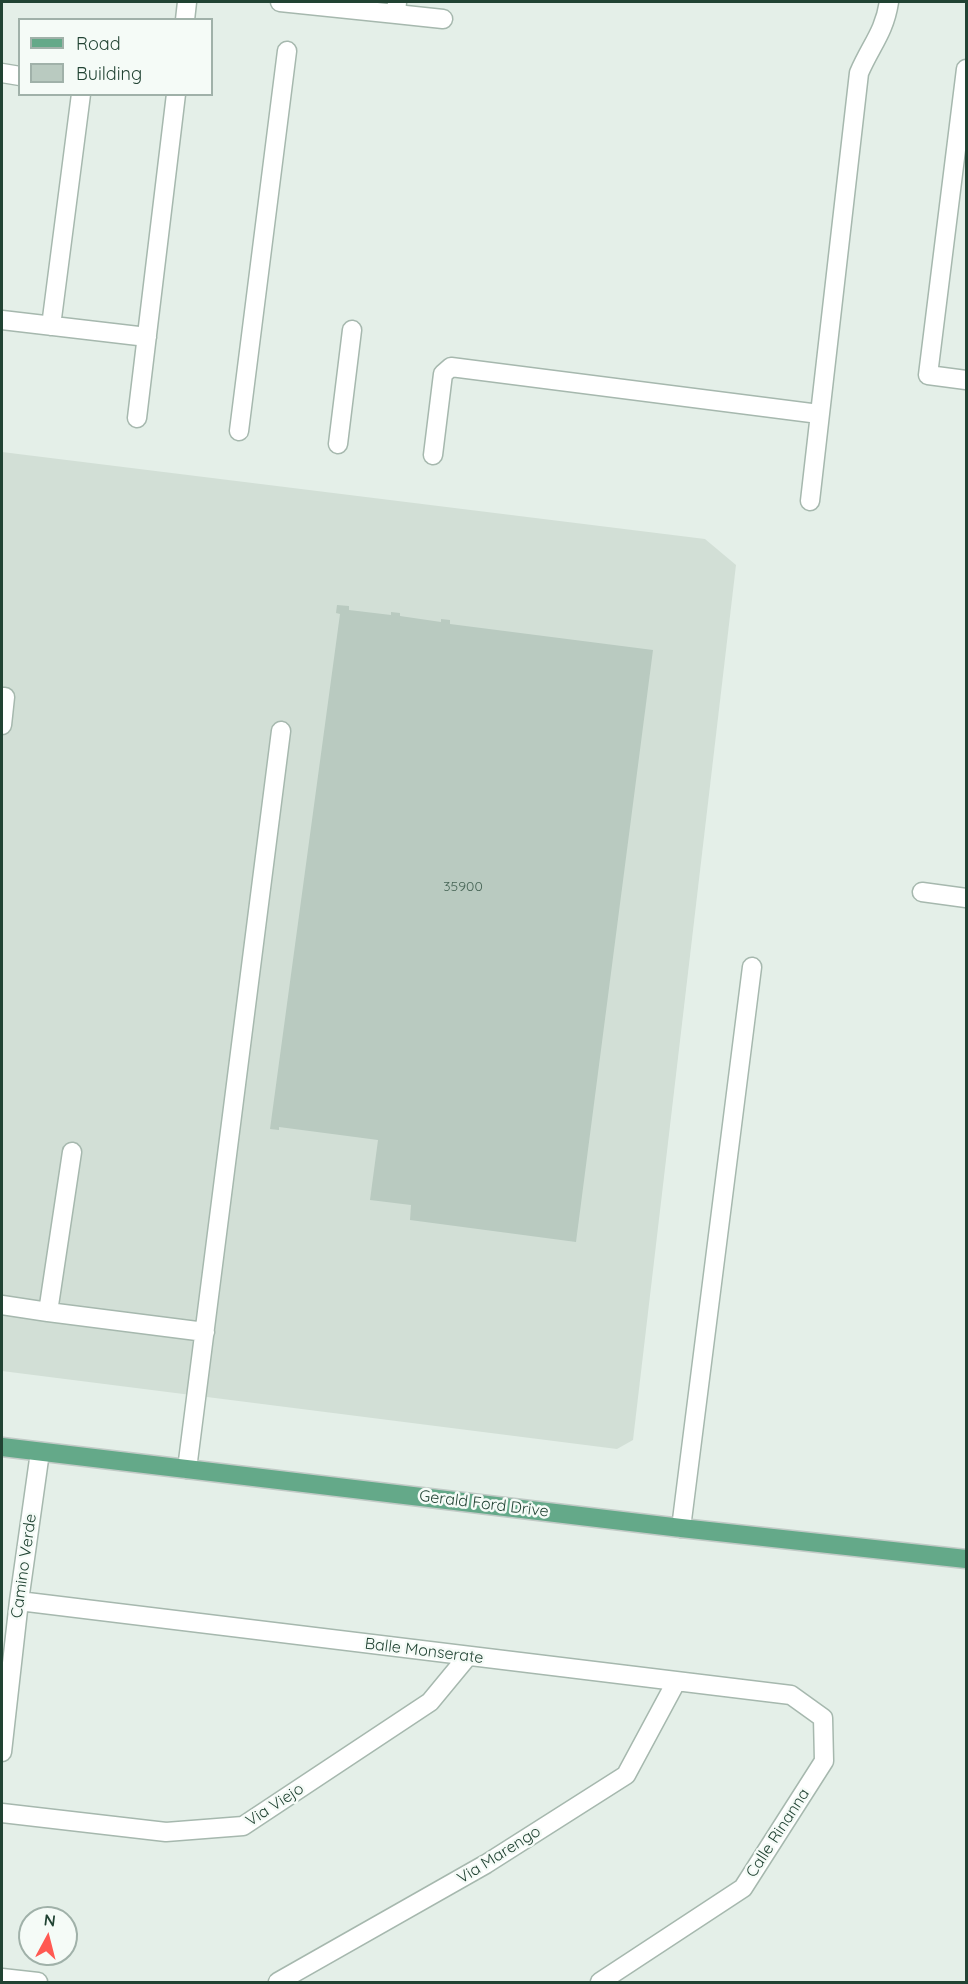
<!DOCTYPE html>
<html>
<head>
<meta charset="utf-8">
<style>
	body { margin:0 }
	#map { position:relative; width:968px; height:1984px; overflow:hidden; background:#e4efe8; font-family:Quicksand,sans-serif }
	canvas { display:block }
	.frame { position:absolute; inset:0; border:3px solid #214333; pointer-events:none }
	.legend { position:absolute; left:18px; top:18px; width:195px; height:78px; box-sizing:border-box; background:#f5fbf7; border:2px solid #a0b1a9; margin:0; padding:8px 10px; list-style:none; font-size:18px; color:#214333 }
	.legend li { display:flex; align-items:center; gap:12px; height:30px }
	.legend b { width:30px; border:2px solid #a0b1a9 }
	.north { position:absolute; left:18px; top:1906px; width:60px; height:60px; box-sizing:border-box; background:#f5fbf7; border:2px solid #a0b1a9; border-radius:50%; rotate:7deg; font-size:16px; font-weight:700; line-height:24px; text-align:center; color:#214333 }
	.north::after { content:''; display:block; margin:auto; width:21px; height:27px; background:#ff5952; clip-path:polygon(50% 0,100% 100%,50% 72%,0 100%) }
</style>
</head>
<body>
<div id="map">
<canvas width="968" height="1984"></canvas>
<div class="frame"></div>
<ul class="legend">
<li><b style="height:8px;background:#64a989"></b>Road</li>
<li><b style="height:16px;background:#b9cac0"></b>Building</li>
</ul>
<div class="north">N</div>
</div>
<script>
const c = document.querySelector('canvas').getContext('2d');
c.lineJoin = 'round';
function fill(path, color) {
  c.fillStyle = color;
  c.fill(path, 'evenodd');
}
function stroke(path, color, width, dash) {
  c.strokeStyle = color;
  c.lineWidth = width;
  c.lineCap = dash ? 'butt' : 'round';
  c.setLineDash(dash || []);
  c.stroke(path);
}
function write(font, color, halo, rows, align = 'center') {
  c.font = font + ' Quicksand,sans-serif';
  c.lineWidth = 5;
  c.setLineDash([]);
  c.textBaseline = 'middle';
  c.strokeStyle = halo;
  c.fillStyle = color;
  for (const [text, x, y, turn = 0] of rows) {
    c.save();
    c.translate(x, y);
    c.rotate((+turn || 0) * Math.PI / 180);
    c.textAlign = isNaN(turn) ? turn : align;
    if (halo) c.strokeText(text, 0, 0);
    c.fillText(text, 0, 0);
    c.restore();
  }
}
const built = new Path2D(`
	M2,452L705,539L736,565L633,1440L617,1449L2,1371Z`);
const building = new Path2D(`
	M337,605L349,606V610L391,615V612L400,613V616L441,622V619L450,620V624L653,650L576,1242L410,1220L411,1205L370,1200L378,1140L279,1127V1130L270,1129L340,614L336,613Z`);
const minor = new Path2D(`
	M280,2L396,14L397,2
	M396,14L443,19
	M185,20L187,2
	M966,69L928,375L966,380
	M2,73L20,76
	M2,320L147,337
	M51,326L81,94
	M137,418L176,94
	M239,431L287,51
	M338,444L352,330
	M433,455L443,374L451,367L819,414
	M810,501L859,73C871,45 884,33 889,2
	M2,697H5L2,725
	M922,892L966,898
	M72,1152L48,1312L205,1332
	M2,1305L48,1312
	M187,1469L281,731
	M681,1528L752,967
	M19,1601L791,1695L823,1718L824,1761L743,1888L600,1982
	M2,1752L19,1601L40,1452
	M2,1813L166,1832L243,1826L430,1702L468,1656
	M2,1978L38,1982
	M278,1982L486,1864L626,1775L676,1682`);
const major = new Path2D(`
	M2,1447L681,1528L966,1559`);
const numberNames = [
	["35900",463,887]
];
const streetNames = [
	["Gerald Ford Drive",484,1504,7],
	["Camino Verde",24,1566,-82],
	["Balle Monserate",424,1651,7],
	["Via Viejo",275,1805,-33],
	["Calle Rinanna",778,1833,-57],
	["Via Marengo",499,1855,-32]
];
fill(built, '#d2dfd6');
fill(building, '#b9cac0');
stroke(minor, '#a6b8ae', 21);
stroke(major, '#c1cac6', 21);
stroke(minor, '#fff', 18);
stroke(major, '#64a989', 18);
write('14px', '#476556', null, numberNames);
write('16px', '#214333', '#f5fbf7', streetNames);
</script>
</body>
</html>
